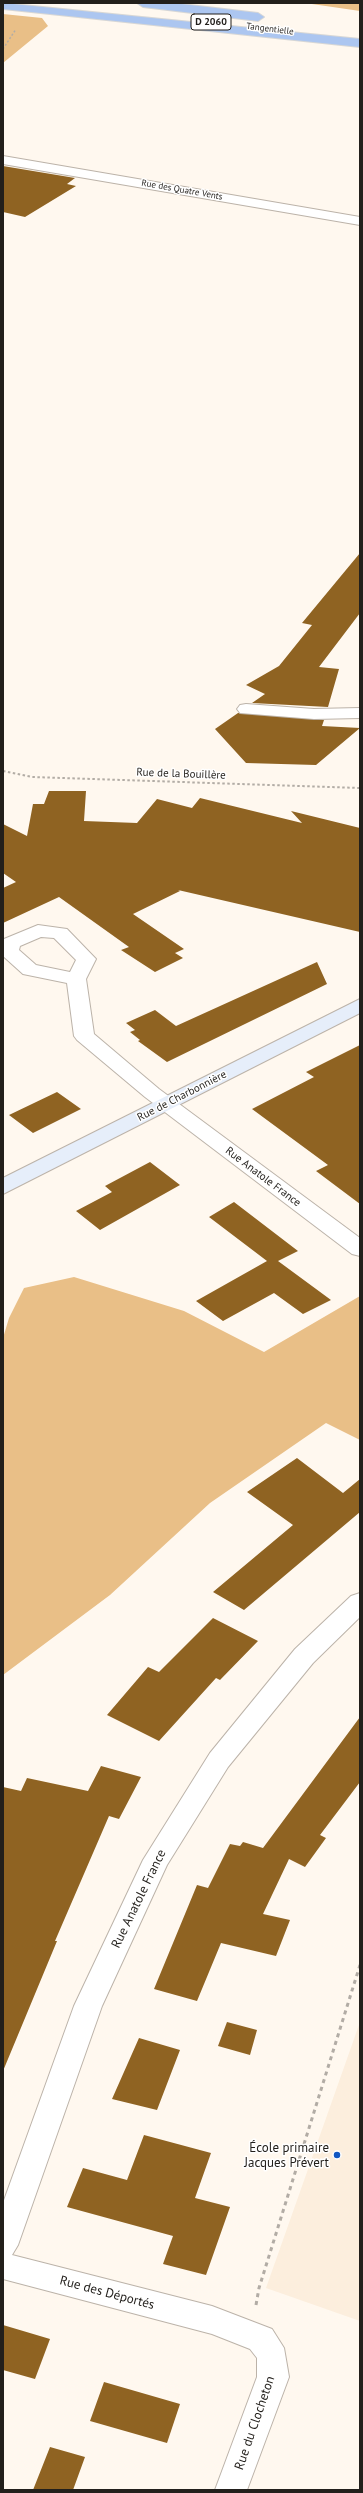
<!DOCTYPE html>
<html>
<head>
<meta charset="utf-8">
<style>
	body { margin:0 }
	#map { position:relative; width:363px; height:2493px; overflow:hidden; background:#fff8ef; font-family:"PT Sans",sans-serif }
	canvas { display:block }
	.frame { position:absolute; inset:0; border:4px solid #221f1b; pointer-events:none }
</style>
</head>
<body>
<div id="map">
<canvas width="363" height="2493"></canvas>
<div class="frame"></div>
</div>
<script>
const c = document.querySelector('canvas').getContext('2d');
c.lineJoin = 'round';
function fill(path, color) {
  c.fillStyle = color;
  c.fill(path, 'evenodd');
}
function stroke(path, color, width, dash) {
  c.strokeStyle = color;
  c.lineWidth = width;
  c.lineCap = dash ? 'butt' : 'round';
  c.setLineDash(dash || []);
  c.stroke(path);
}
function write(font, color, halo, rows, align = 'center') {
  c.font = font + ' "PT Sans",sans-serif';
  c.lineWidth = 3;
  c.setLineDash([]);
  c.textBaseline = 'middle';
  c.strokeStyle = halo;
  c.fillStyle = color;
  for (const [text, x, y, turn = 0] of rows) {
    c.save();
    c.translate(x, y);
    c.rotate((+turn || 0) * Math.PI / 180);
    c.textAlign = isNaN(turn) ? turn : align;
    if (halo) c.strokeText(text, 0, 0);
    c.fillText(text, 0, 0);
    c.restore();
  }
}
const built = new Path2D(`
	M360,2022V2321L266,2288Z`);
const green = new Path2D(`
	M305,3H360V11Z
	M3,14L42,18L48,26L3,63Z
	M74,1277L184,1311L264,1352L360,1296V1440L326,1423L210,1503L110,1595L3,1675V1338L9,1318L24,1288Z`);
const building = new Path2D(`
	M3,166L75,178L67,184L76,186L25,217L3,212Z
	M360,553V613L319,667L339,669L328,707L252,703L265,694L246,685L279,666L312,625L302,623Z
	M238,713L324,720L322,726L360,728L316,765L246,763L215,729Z
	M49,791H86L84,821L137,823L157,799L192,808L200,798L302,823L291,811L360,828V932L178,890L180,891L133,914L184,949L175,953L183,958L155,972L121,950L129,947L59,897L3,923V888L16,882L3,873V824L27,836L33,804H44Z
	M317,962L327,984L167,1062L138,1041L140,1040L130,1032L135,1030L126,1023L155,1010L176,1026Z
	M360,1045V1204L316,1171L328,1165L252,1109L314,1077L306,1072Z
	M57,1092L81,1109L33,1133L9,1115Z
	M150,1162L180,1185L100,1230L76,1211L112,1192L105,1186Z
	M234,1202L298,1251L278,1261L331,1300L303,1314L274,1293L223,1321L196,1301L267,1261L209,1217Z
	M297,1458L343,1493L360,1479V1512L244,1610L213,1592L293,1525L247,1492Z
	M213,1618L258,1641L220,1680L216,1678L159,1741L107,1715L148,1667L159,1672Z
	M360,1717V1782L320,1835L326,1838L305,1867L289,1859L263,1914L290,1920L276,1956L221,1943L197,2001L154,1989L197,1885L208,1888L230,1844L240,1846L243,1842L263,1848Z
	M101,1766L141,1777L119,1819L109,1816L55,1941H57L3,2071V1787L21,1791L27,1778L88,1791Z
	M227,2022L257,2030L250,2055L218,2046Z
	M139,2038L180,2050L157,2110L112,2099Z
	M144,2135L211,2153L195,2198L230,2207L206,2275L163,2264L173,2236L67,2207L83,2168L127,2180Z
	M3,2325L50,2339L35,2379L3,2370Z
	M104,2382L180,2404L167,2443L90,2421Z
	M50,2447L85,2457L73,2490H33Z`);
const pathFar2 = new Path2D(`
	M3,49L16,29`);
const pathFar1 = new Path2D(`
	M3,771L32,777L360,788`);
const path = new Path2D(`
	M256,2305L259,2288L360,1965`);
const street = new Path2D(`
	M3,156L360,217V225L3,164Z
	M246,704L314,709L360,708V718L314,719L240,713L237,709L240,705Z
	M38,925L67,929L96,959L86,979L94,1034L159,1089L360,1238V1256L352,1254L145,1097L77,1040L74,1036L67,983L23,974L3,956L4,939ZM41,937L54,938L76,960L70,972L36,965L19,950L20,946Z
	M360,1593V1617L313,1663L228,1767L167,1865L102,2006L18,2245L12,2255L212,2306L272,2329L284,2348L289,2377L247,2490H215L257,2377V2358L250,2349L212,2334L3,2279V2203L74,2006L143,1860L210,1753L295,1649L351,1596Z`);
const secondary = new Path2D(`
	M360,999V1013L3,1194V1178Z`);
const highway = new Path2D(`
	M3,3L360,39V47L3,9Z
	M137,3H173L258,13L264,17L258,21L143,7Z`);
const markers = [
	[337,2155,4,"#1257c2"]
];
const farStreetnames = [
	["Tangentielle",270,29,7],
	["Rue des Quatre Vents",182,190,10]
];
const shields = [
	[211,22,40]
];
const shieldNames = [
	["D 2060",211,22]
];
const streetNames = [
	["Rue de la Bouillère",181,774,2],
	["Rue de Charbonnière",182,1096,-27],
	["Rue Anatole France",263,1177,37]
];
const nearStreetnames = [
	["Rue Anatole France",139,1899,-64],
	["Rue des Déportés",107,2293,15],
	["Rue du Clocheton",255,2423,-71]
];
const nearPoinames = [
	["École primaire",329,2148],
	["Jacques Prévert",329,2163]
];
fill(built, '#fceedd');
fill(green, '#e9bf87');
fill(building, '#8f6322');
stroke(street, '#bcb3a9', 2);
stroke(secondary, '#bcb3a9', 2);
stroke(highway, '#d7d7d6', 2);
stroke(pathFar2, '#b2aca5', 1.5, [2, 2]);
stroke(pathFar1, '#b2aca5', 2, [2.5, 2.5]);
stroke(path, '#b2aca5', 3, [4, 4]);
fill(street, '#fff');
fill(secondary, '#e6eefa');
fill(highway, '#acc6f0');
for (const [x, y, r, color] of markers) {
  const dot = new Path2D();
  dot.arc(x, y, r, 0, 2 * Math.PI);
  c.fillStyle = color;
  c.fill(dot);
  stroke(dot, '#fff', 1.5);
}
write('9px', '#221f1b', '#fff', farStreetnames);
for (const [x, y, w] of shields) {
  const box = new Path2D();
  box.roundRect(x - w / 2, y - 8, w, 16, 3);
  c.fillStyle = '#fff';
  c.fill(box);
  stroke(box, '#221f1b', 1);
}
write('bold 10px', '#221f1b', null, shieldNames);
write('11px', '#221f1b', '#fff', streetNames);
write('13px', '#221f1b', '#fff', nearStreetnames);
write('13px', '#221f1b', '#fff', nearPoinames, 'right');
</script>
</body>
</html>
